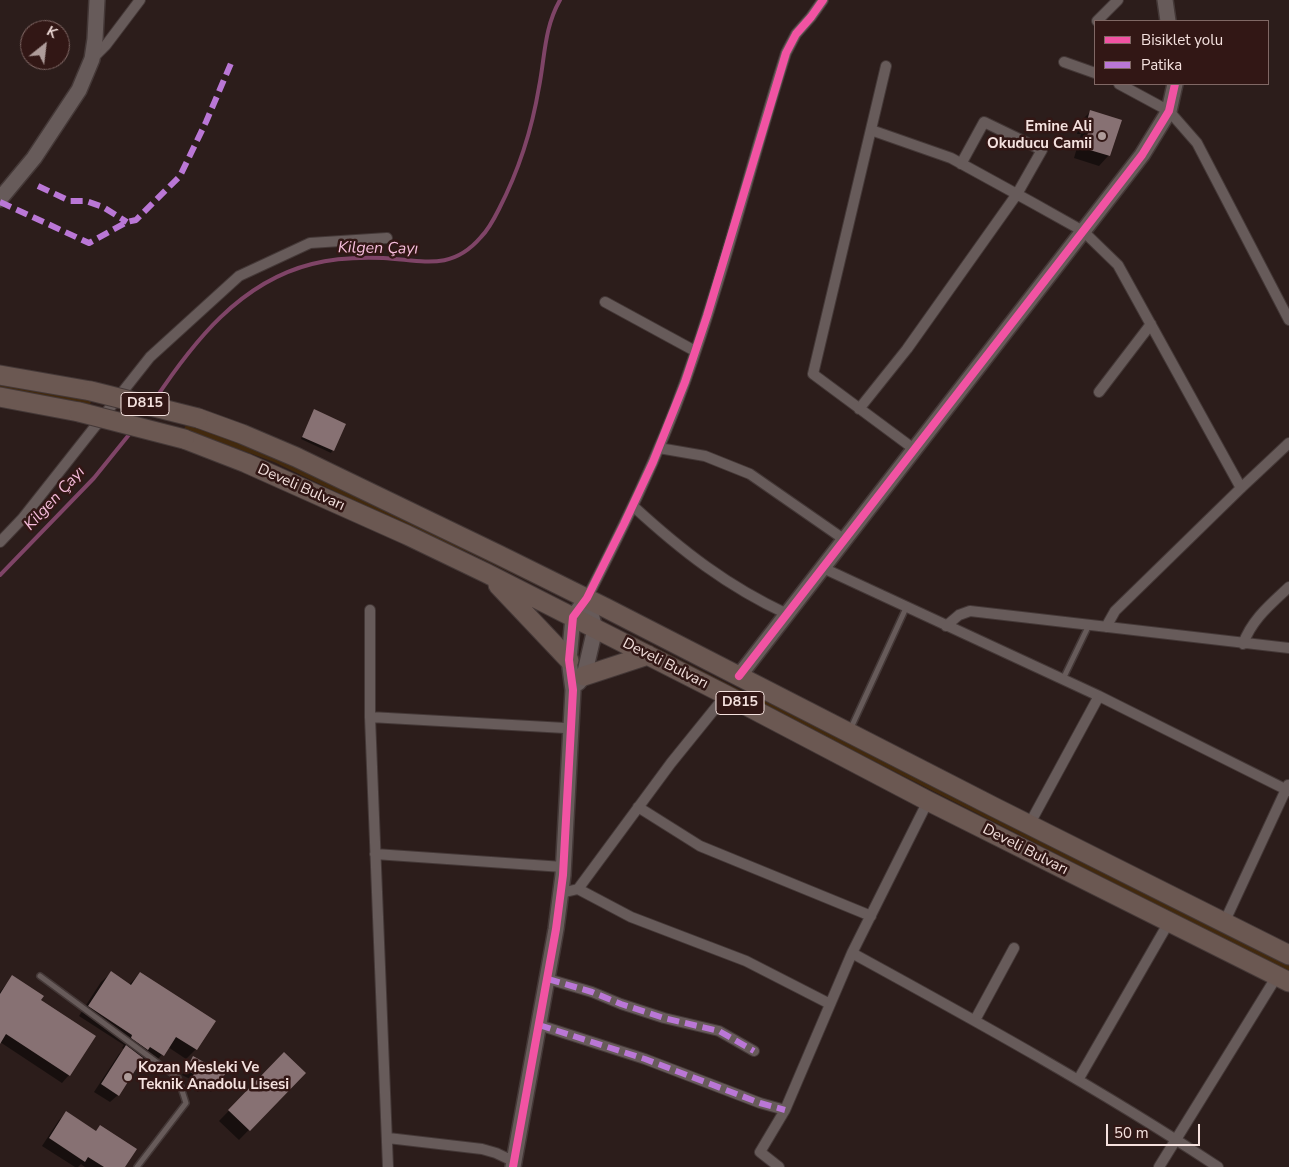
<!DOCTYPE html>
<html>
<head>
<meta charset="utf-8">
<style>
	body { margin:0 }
	#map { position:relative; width:1289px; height:1167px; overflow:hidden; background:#2c1d1b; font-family:"Nunito Sans",sans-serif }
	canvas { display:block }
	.legend { position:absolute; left:1094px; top:20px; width:175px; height:65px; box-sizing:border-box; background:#321715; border:1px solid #806865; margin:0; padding:6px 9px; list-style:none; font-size:15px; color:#f4e1de }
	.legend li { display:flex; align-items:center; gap:10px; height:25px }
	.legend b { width:25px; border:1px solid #806865 }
	.north { position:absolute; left:20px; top:20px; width:50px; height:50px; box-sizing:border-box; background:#321715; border:1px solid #806865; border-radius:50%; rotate:29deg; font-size:14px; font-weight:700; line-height:20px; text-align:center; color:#f4e1de }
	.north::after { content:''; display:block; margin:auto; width:18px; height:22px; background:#ae9c9a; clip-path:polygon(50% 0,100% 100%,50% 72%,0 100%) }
	.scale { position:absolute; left:1106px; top:1124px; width:94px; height:22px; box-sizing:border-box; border:2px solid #f4e1de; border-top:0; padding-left:6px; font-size:15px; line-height:18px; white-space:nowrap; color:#f4e1de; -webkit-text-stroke:4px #321715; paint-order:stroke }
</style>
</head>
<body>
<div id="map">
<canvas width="1289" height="1167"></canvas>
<ul class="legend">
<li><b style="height:6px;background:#f153a3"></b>Bisiklet yolu</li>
<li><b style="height:6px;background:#ba77d6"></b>Patika</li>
</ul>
<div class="north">K</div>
<div class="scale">50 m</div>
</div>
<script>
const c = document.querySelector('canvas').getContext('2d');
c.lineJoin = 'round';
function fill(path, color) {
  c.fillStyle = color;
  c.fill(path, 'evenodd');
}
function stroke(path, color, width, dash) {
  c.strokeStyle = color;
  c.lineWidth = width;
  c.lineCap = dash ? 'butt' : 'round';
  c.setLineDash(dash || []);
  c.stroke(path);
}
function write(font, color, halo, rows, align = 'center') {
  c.font = font + ' "Nunito Sans",sans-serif';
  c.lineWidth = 5;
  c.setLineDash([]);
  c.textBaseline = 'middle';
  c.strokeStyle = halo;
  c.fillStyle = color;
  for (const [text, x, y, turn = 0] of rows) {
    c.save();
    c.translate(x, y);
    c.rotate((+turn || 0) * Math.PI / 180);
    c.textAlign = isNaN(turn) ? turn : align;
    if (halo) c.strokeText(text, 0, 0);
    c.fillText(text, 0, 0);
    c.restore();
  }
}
const green = new Path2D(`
	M0,382L92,398L90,405L0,390Z
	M187,423L261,449L562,594L561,597L470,553L419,532L274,462L184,429Z
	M635,637L758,699L767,700L1289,964V972L634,639Z`);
const shadow = new Path2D(`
	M1091,111L1109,155L1099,166L1074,158L1081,134H1077L1080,122Z
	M313,413L345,424L331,453L301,439Z
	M111,973L129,985L140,973L214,1022L196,1049L186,1059L168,1047L154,1064L142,1057L118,1095L110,1102L94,1092L119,1054L124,1049L122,1048L124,1045L79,1016L101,982Z
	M12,977L40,1000L69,1075L62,1083L0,1042V992Z
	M284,1054L304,1073L239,1140L219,1121Z
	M193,1058L223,1075L211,1092L202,1087L198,1092L187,1085L190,1079L182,1075Z
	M66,1113L95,1132L100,1127L124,1167H85L81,1164L78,1167H75L42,1146L59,1120Z`);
const stream = new Path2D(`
	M154,401C193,342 240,282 312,264C335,258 359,257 383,258C422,260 451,272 481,237C489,229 494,219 499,209C519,170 532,129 539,87C545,57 544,28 560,0
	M0,575L94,478L132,431`);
const building = new Path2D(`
	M1090,110L1122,120L1110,156L1083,148L1091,124L1086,125Z
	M314,409L346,424L334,451L302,437Z
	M111,971L131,985L140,972L216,1021L197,1050L176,1037L164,1056L150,1047L148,1050L131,1038L132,1035L88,1006Z
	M12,975L44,996L41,1000L96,1036L70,1076L6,1034L0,1044V994Z
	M126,1045L143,1058L119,1096L101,1084Z
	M284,1052L306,1073L250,1131L228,1110Z
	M193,1056L225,1074L217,1088L207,1083L204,1088L190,1080L194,1074L186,1070Z
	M66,1111L96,1131L100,1125L137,1149L125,1167H104L88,1157L85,1162L49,1138Z`);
const lane = new Path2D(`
	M1063,679L1089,625
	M850,730L906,608
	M40,976L178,1078L186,1103L137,1167`);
const street = new Path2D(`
	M1097,21L1118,0
	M92,59L106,45L140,0
	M1064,62L1095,73
	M886,66L813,374L914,449
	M1119,84L1169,111L1197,143L1289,320
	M871,130L951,158L1033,203L1083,231L1118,265L1241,488
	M605,302L695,351
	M1099,392L1151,324
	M859,409L907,349L1017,194L1042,150L984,122L961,164
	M659,448L705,456L750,474L845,540
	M633,506C682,551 727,586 787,614
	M0,542L22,519L150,357L239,276L310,243L387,238
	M823,568L1099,696L1289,791
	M587,598C623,528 658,457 685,382C724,274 751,163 786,53L796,34L811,17L823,0
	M370,610V717L388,1167
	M946,626L959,615L970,611L1289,648
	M1106,627L1115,611L1241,488L1289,443
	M1243,644C1252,619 1271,604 1289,587
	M370,717L565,728L569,730
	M638,807L700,846L871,916
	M1029,825L1099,696
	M375,854L563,867
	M578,889L671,763L726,695
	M561,893L578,889L631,917L746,961L830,1004
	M1224,923L1288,785
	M852,953C976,1021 1100,1089 1218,1167
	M548,979L592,992L621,1004L664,1018L719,1031L754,1051
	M975,1020L1014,948
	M539,1025L645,1059L760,1103L785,1110
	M1078,1080L1169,922
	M388,1138L482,1149L496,1153L515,1162
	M779,1167L760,1152L785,1110L852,953L928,801
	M1159,1167L1277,976`);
const secondary = new Path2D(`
	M1165,0L1168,21
	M0,199L34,158L79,90L92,59L95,39L97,0
	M739,676L1142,155L1169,111L1175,84
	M578,683L584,676L595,629L587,598
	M513,1167L556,929L563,875L573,690L569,660L573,617L587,598`);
const highway = new Path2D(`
	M0,375L91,391
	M0,397L79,412
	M198,418L242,434L296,457L499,555L606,608L994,807L1289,955
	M184,439L246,463L407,535L486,573L726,695L928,801L1289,982
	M498,585L569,660
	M584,676L648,655`);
const highwayBridge = new Path2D(`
	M91,391L198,418
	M79,412L184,439`);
const quiet = new Path2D(`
	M38,186L70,201H86L103,207L127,222
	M0,202L89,243L127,222L136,220L180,176L206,122L232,61
	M548,979L592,992L621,1004L664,1018L719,1031L754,1051
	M539,1025L645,1059L760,1103L785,1110`);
const cycleway = new Path2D(`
	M739,676L1142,155L1169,111L1175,84
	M513,1167L556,929L563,875L573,690L569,660L573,617L587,598L624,524L653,462L685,382L707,316L786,53L796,34L811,17L823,0`);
const markers = [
	[1102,136,5,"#ae9c9a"],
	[128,1077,5,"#ae9c9a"]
];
const shields = [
	[145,404,48],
	[740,703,48]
];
const shieldNames = [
	["D815",145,404],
	["D815",740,703]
];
const poiNames = [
	["Emine Ali",1092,127],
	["Okuducu Camii",1092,144],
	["Kozan Mesleki Ve",138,1068,"left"],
	["Teknik Anadolu Lisesi",138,1085,"left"]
];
const streetNames = [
	["Develi Bulvarı",301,488,24],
	["Develi Bulvarı",665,664,27],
	["Develi Bulvarı",1025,850,27]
];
const waterNames = [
	["Kilgen Çayı",378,249,1],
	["Kilgen Çayı",55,499,-47]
];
fill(green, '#42290d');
fill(shadow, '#0007');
stroke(stream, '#7f4467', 4);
fill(building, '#877173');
stroke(lane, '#443837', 8);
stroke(street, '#443837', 12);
stroke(secondary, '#443837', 18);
stroke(highway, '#443837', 21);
stroke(lane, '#675b5a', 5);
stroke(street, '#675b5a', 10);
stroke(secondary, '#675b5a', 15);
stroke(highway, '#6b5852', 19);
stroke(highwayBridge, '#443837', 21, []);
stroke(highwayBridge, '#6b5852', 19);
stroke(quiet, '#ba77d6', 6, [12, 6]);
stroke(cycleway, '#f153a3', 8);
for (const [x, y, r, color] of markers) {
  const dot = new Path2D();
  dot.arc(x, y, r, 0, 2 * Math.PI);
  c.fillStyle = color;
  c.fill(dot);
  stroke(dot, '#321715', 2);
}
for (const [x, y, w] of shields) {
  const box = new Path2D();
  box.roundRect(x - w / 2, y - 11.5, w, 23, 4);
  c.fillStyle = '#321715';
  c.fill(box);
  stroke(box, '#f4e1de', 1);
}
write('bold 14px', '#f4e1de', null, shieldNames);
write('bold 15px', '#f4e1de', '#321715', poiNames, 'right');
write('15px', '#f4e1de', '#321715', streetNames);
write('italic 16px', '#f6bddc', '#321715', waterNames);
</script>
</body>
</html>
